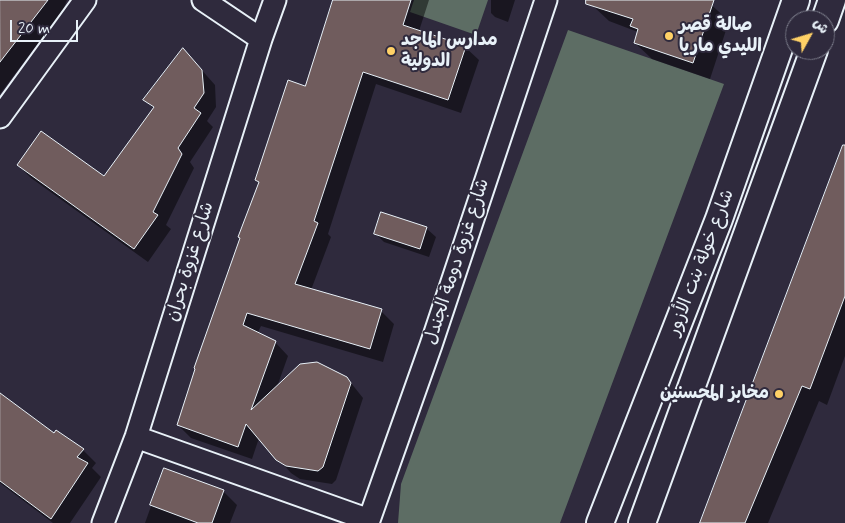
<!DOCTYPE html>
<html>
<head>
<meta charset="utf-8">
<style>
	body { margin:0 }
	#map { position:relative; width:845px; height:523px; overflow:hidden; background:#2f2a3d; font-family:Mynerve,"Playpen Sans Arabic",sans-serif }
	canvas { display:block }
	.north { position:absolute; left:785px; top:10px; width:50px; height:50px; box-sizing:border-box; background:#2f2a3d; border:1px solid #797a88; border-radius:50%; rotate:51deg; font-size:14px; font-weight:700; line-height:20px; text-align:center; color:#e8f1f8 }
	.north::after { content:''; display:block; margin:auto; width:18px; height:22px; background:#ffd166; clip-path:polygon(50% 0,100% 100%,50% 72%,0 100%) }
	.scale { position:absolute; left:10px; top:20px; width:68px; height:22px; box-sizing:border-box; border:2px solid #e8f1f8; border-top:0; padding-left:6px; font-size:15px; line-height:18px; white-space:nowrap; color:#e8f1f8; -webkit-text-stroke:4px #2f2a3d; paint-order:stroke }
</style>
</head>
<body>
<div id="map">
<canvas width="845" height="523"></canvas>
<div class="north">ش</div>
<div class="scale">20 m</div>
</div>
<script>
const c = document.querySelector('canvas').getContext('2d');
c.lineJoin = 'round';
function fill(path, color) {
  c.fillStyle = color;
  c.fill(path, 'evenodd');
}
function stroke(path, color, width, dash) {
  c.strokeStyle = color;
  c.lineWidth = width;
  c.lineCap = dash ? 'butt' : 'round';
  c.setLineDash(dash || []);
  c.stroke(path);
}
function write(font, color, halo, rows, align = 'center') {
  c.font = font + ' Mynerve,"Playpen Sans Arabic",sans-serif';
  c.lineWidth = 4;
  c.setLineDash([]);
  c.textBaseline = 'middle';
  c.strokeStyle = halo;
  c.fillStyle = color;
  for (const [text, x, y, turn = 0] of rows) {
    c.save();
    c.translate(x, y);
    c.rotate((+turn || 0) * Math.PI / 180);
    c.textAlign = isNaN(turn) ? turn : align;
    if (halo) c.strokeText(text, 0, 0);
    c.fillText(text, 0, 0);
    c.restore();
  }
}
const green = new Path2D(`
	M414,0H488L476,35L410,12Z
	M568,30L724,84L560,523H398L401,484Z`);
const shadow = new Path2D(`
	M0,0H67L63,10L0,94Z
	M335,0H429L419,31L465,47L479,60L461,113L376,84L328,234L331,237L311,290L381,311L394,324L383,362L261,326L257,334L275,342L288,356L277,387L347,378L363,398L336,480L332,484L300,479L291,473L259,438L252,459L191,438L178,425L260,183L256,180L306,88Z
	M491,0H515L508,22L495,17L491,13Z
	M594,0H706L729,21L710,79L652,59L635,43L638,32L609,21L592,5Z
	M183,49L215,85L216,107L207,121L213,127L190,162L194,168L166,225L171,229L148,262L31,178L18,165L104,178L154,109L145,100Z
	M845,144V356L827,405L819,401L768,523H702Z
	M426,228L436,237L429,257L384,242L375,233Z
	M0,393L54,434L83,450L96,463L92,468L101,477L70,523H53L0,483Z
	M164,470L223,491L237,505L230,523H145Z`);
const building = new Path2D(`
	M0,0H48L0,62Z
	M333,0H411L403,25L466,46L448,100L363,72L314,221L318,223L295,284L382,309L370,349L247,313L243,325L276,341L251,410L300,364L317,362L347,377L351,383L323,467L318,471L286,466L276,460L246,424L238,447L177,425L195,369L194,368L240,238L238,237L259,182L255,180L288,80L305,86Z
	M586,0H714L693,63L634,43L638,29L630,26L633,19L586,4Z
	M183,48L202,70L204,93L194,108L201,113L178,148L182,154L153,212L158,215L134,249L17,165L41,131L104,176L154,107L143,100Z
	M843,145H845V296L810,389L802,386L745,523H700Z
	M381,212L427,227L420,249L374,234Z
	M0,393L54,433L56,430L84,449L77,457L88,463L51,519L0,481Z
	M164,468L224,490L212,523H198L150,505Z`);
const minor = new Path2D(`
	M203,0L261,39
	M0,117L85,0
	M136,437L369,520
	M103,523L136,437L261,39L275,0
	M368,523L431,345L546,0`);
const tertiary = new Path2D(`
	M825,20L832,0
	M600,523L719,219L796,0
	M642,523L814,50`);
const markers = [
	[669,36,5,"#ffd166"],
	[391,51,5,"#ffd166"],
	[779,394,5,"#ffd166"]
];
const poiNames = [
	["صالة قصر",679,26],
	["الليدي ماريا",679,47],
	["مدارس الماجد",401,41],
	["الدولية",401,62],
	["مخابز المحسنين",769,394,"right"]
];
const streetNames = [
	["شارع غزوة بحران",191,262,-73],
	["شارع غزوة دومة الجندل",458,262,-72],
	["شارع خولة بنت الأزور",702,263,-69]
];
fill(green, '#5d6d64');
fill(shadow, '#0007');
fill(building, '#705c5d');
stroke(building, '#e8f1f8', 1);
stroke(minor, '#e8f1f8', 25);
stroke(tertiary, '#e8f1f8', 30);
stroke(minor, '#2f2a3d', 21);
stroke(tertiary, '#2f2a3d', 26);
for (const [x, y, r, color] of markers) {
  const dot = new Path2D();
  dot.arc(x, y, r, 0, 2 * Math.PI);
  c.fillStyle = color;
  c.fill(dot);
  stroke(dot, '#2f2a3d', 2);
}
write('bold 18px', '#e8f1f8', '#2f2a3d', poiNames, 'left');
write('18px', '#e8f1f8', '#2f2a3d', streetNames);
</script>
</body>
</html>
